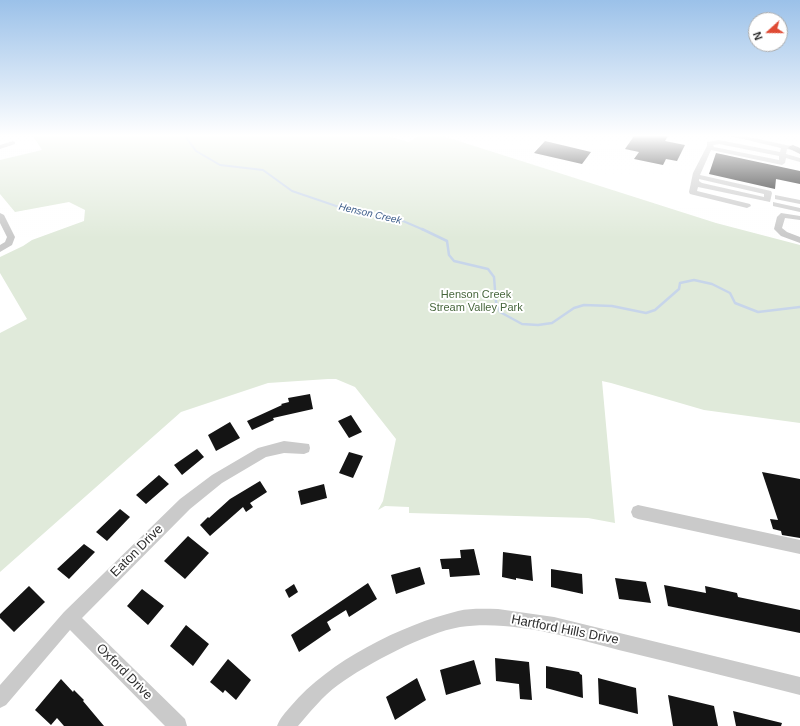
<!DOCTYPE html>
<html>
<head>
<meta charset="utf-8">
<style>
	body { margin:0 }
	#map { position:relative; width:800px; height:726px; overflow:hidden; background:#fff; font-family:Helvetica,sans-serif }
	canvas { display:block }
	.north { position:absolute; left:748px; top:12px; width:40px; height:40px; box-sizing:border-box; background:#fff; border:1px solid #ababab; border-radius:50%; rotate:249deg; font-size:11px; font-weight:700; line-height:16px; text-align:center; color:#2d2d2d }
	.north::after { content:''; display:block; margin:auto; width:14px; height:18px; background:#df4a34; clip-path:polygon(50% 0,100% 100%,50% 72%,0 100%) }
</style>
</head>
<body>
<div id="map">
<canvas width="800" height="726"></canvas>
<div class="north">N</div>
</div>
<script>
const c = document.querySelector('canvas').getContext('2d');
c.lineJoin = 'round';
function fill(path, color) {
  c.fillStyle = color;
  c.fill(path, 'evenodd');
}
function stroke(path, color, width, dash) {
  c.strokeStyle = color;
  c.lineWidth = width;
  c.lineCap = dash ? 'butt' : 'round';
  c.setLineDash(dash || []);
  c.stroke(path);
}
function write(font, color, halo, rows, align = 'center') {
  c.font = font + ' Helvetica,sans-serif';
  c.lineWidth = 4;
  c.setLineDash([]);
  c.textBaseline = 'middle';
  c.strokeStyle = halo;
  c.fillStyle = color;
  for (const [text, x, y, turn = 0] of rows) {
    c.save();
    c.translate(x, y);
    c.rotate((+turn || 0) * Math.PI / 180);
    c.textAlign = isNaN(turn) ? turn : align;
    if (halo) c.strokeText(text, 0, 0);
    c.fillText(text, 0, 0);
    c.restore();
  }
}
const green = new Path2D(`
	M33,136H387L409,142L417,136H443L716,223L800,245V423L704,410L611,383L602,381L615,523L588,518L409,513V507L385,506L378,510L383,501L396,439L355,387L336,379H328L268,383L181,412L0,572V333L27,319L0,273V257L23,246L32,240L84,221L85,210L69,202L15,212L0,194V160L42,150Z`);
const streamFar1 = new Path2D(`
	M185,136L196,151L220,165L263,170L292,191L342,208L403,221L424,230`);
const stream = new Path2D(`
	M422,229L447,241L449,255L454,261L488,269L494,277L496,302L500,312L522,324L538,325L552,323L574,308L584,305L612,306L646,313L655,310L679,289L680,283L694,280L712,284L730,293L735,303L758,312L800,307`);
const building = new Path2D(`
	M634,136H668L665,141L685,145L677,161L666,159L663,165L634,159L639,152L625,149Z
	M545,141L591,152L582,164L534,153Z
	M716,153L800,171V184L776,179L775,189L709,174Z
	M310,394L313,409L273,418L274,420L252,430L247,421L282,405L281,404L289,402L288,398Z
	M351,415L362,432L349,438L338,421Z
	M230,422L240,438L216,451L208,435Z
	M197,449L204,457L182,475L174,465Z
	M349,452L363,456L353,478L339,473Z
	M762,472L800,479V538L782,535L781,531L773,529L770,519L778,520Z
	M159,475L169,484L146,504L136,495Z
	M260,481L267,492L250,503L253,507L246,512L243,507L210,536L200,525L208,517L209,518L230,499Z
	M324,484L327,498L301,505L298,491Z
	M120,509L130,517L107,541L96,532Z
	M188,536L209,553L185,579L164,561Z
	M84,544L95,552L69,579L57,569Z
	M474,549L480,575L450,577L449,569H442L440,559L461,558L460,550Z
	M503,552L531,556L533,581L516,578V580L502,577Z
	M420,567L425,584L396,594L391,575Z
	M551,569L582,574L583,594L551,587Z
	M615,578L646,582L651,603L619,599Z
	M368,583L377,599L349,617L346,610L327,622L331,630L299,652L291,635Z
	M294,584L298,592L289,598L285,590Z
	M664,585L706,593L705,586L737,593L738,597L800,610V633L668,606Z
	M29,586L45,602L14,632L0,618V614Z
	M142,589L164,606L148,625L127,606Z
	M186,625L209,644L193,666L170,646Z
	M495,658L529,662L532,700L520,699L519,684L496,681Z
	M228,659L251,680L236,700L225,690L223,693L210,682Z
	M474,660L481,684L446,695L440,670Z
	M546,666L579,672L580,674L582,675L583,698L546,688Z
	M417,678L426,700L395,720L386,697Z
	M598,678L636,688L638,714L599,704Z
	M61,679L73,692L74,690L84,700L83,701L104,726H64L57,718L51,725L35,710Z
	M668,695L714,706L718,726H673Z
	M733,711L782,723L781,726H736Z`);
const minor = new Path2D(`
	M730,136H744L800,148V152L787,149L786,154L800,158V162L786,158L785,163L782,165L711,150L700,175L771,191L772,193L770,202L698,187L697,191L750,204L751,206L747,208L690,194L689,192L693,173L707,146V142L719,140L780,152L781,148ZM719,144L779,156V160L714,147L713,145ZM699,179L764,194V197L702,183L699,181Z
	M13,141L15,142V144L0,149V145Z
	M775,195L800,200V204L775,199Z
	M773,202L800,208V212L773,206Z
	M0,213L4,215L15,237L12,245L0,252V245L5,242L7,237L0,223Z
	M781,213L800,216V220L785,218L782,228L787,232L800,237V243L781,236L774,229L777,217Z
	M284,441L309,444L310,448L309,452L304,454L284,453L266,457L222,483L190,509L82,618L185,719L187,726H165L70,630L6,705L0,708V685L64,612L180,499L212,475L258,448Z
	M638,505L800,540V554L638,519L633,517L631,512L633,507Z
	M498,609L554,617L800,677V695C742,680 685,666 627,652C576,639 513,619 460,627C425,633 367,664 338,685C323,696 310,712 298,726H277C280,718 285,713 291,706C329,661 401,625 458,611C471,608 485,609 498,609Z`);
const highway = new Path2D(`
	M793,145L800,148V154L788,148L790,146Z`);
const farWaternames = [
	["Henson Creek",370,214,13]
];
const parkNames = [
	["Henson Creek",476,295],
	["Stream Valley Park",476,308]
];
const nearStreetnames = [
	["Eaton Drive",137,551,-45],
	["Hartford Hills Drive",565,630,11],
	["Oxford Drive",124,672,45]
];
fill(green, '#e0eada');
stroke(streamFar1, '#c7d5ea', 2);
stroke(stream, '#c7d5ea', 2.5);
fill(building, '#141414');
fill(minor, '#cacaca');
fill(highway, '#949494');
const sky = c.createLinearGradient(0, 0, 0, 238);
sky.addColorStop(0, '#9bc1e9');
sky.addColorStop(0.57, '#fff');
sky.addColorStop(1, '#ffffff00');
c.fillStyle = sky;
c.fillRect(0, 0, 800, 238);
write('italic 10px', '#3e5e8b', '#fff', farWaternames);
write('11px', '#47663c', '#fff', parkNames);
write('13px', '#2d2d2d', '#fff', nearStreetnames);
</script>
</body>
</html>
